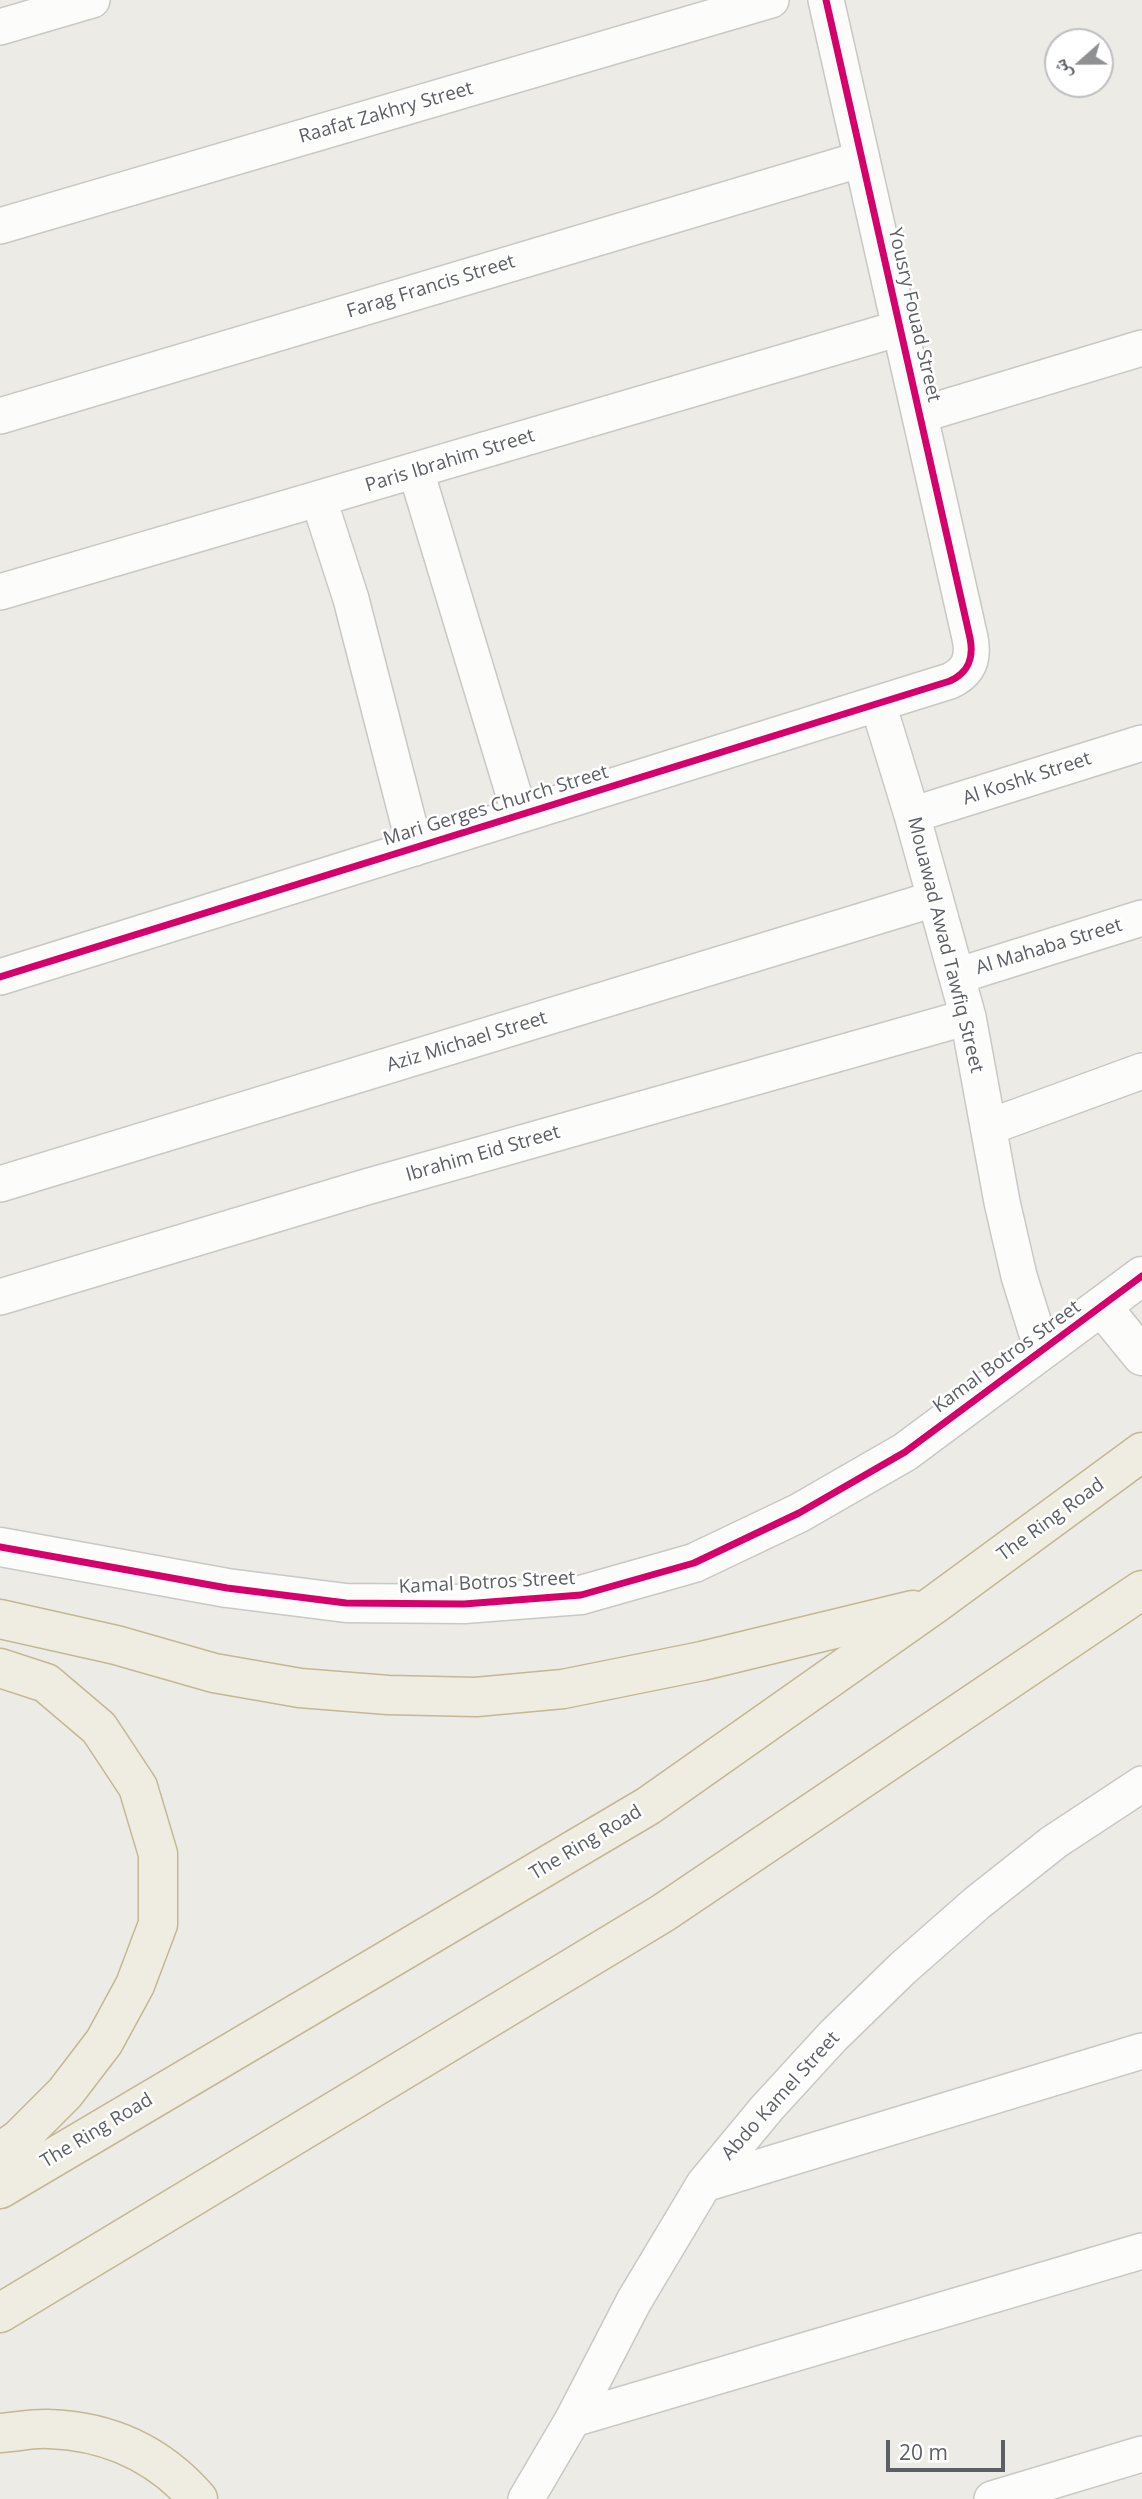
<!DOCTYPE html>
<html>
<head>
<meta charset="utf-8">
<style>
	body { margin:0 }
	#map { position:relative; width:1142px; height:2499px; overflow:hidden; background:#ecebe6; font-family:"Open Sans","Noto Naskh Arabic",sans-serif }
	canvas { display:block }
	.north { position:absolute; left:1044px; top:28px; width:70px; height:70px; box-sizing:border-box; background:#fff; border:2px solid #bebfc1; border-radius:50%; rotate:249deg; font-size:19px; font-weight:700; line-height:28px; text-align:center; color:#5c5f64 }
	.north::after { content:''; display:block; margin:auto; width:24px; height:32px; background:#8e9092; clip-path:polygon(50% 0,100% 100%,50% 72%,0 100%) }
	.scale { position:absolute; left:886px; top:2440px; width:119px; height:32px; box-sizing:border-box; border:4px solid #5c5f64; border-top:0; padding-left:9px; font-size:21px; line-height:24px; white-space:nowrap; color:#5c5f64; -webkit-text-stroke:5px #fff; paint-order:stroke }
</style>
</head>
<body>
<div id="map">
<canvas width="1142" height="2499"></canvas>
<div class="north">ش</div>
<div class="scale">20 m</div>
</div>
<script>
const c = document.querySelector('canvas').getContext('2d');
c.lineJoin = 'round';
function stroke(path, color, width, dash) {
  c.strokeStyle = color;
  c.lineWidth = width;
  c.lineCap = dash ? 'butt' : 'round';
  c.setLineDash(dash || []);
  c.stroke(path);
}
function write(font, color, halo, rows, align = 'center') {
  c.font = font + ' "Open Sans",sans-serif';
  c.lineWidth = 5;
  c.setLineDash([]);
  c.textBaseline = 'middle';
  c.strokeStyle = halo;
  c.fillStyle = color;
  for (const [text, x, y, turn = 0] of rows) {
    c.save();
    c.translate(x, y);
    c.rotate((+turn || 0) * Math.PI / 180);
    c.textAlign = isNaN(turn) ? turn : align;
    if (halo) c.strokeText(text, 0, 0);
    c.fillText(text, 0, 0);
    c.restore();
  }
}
const minor = new Path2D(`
	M0,27L92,0
	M0,226L771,0
	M920,415L1142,348
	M0,416L862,159
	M416,471L520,815
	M319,500L351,599L415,848
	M0,592L900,328
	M878,704L912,815L968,1017L1002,1202L1019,1276L1042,1350
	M912,815L1142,743
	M957,976L1142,918
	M0,977L950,681C969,672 974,658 970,638L826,0
	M989,1127L1142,1071
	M0,1184L934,899
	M0,1297L366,1187L968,1017
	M704,2184L1142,2051
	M573,2419L1142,2251
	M526,2499L573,2419L634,2301L704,2184L767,2108L833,2036L903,1968L977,1903L1054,1842L1142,1784
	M992,2499L1142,2454`);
const tertiary = new Path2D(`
	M1102,1307L1142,1356
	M0,1547L227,1588L346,1603L464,1604L581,1595L694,1563L799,1513L905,1452L1142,1276`);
const motorway = new Path2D(`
	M0,1619L116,1645L214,1673L300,1688L388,1695L476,1697L563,1689L702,1661L913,1610
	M0,1668L46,1683L99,1728L138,1787L158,1854V1924L135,1985L104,2042L65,2093L19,2139L0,2152
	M0,2189L648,1806L935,1604L1142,1452
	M0,2313L663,1913L1142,1590
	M0,2433C16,2432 33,2428 49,2429C108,2431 159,2454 198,2499`);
const cycleway = new Path2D(`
	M0,977L950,681C969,672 974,658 970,638L826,0
	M0,1547L227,1588L346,1603L464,1604L581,1595L694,1563L799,1513L905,1452L1142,1276`);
const streetNames = [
	["Raafat Zakhry Street",386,113,-16],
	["Farag Francis Street",431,287,-17],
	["Yousry Fouad Street",914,315,77],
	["Paris Ibrahim Street",450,461,-17],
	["Al Koshk Street",1027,779,-18],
	["Mari Gerges Church Street",496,806,-17],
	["Mouawad Awad Tawfiq Street",945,945,76],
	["Al Mahaba Street",1049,947,-17],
	["Aziz Michael Street",467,1042,-17],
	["Ibrahim Eid Street",483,1154,-16],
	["Kamal Botros Street",1007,1357,-36],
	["The Ring Road",1051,1520,-36],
	["Kamal Botros Street",487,1583,-3],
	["The Ring Road",586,1843,-31],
	["Abdo Kamel Street",781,2096,-48],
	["The Ring Road",97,2131,-31]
];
stroke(minor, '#c8c8c7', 38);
stroke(tertiary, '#c8c8c7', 41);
stroke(motorway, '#c3b794', 41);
stroke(minor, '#fcfcfb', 35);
stroke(tertiary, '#fcfcfb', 38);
stroke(motorway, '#efede2', 38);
stroke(cycleway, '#d6006c', 7);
write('19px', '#5c5f64', '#fff', streetNames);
</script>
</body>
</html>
